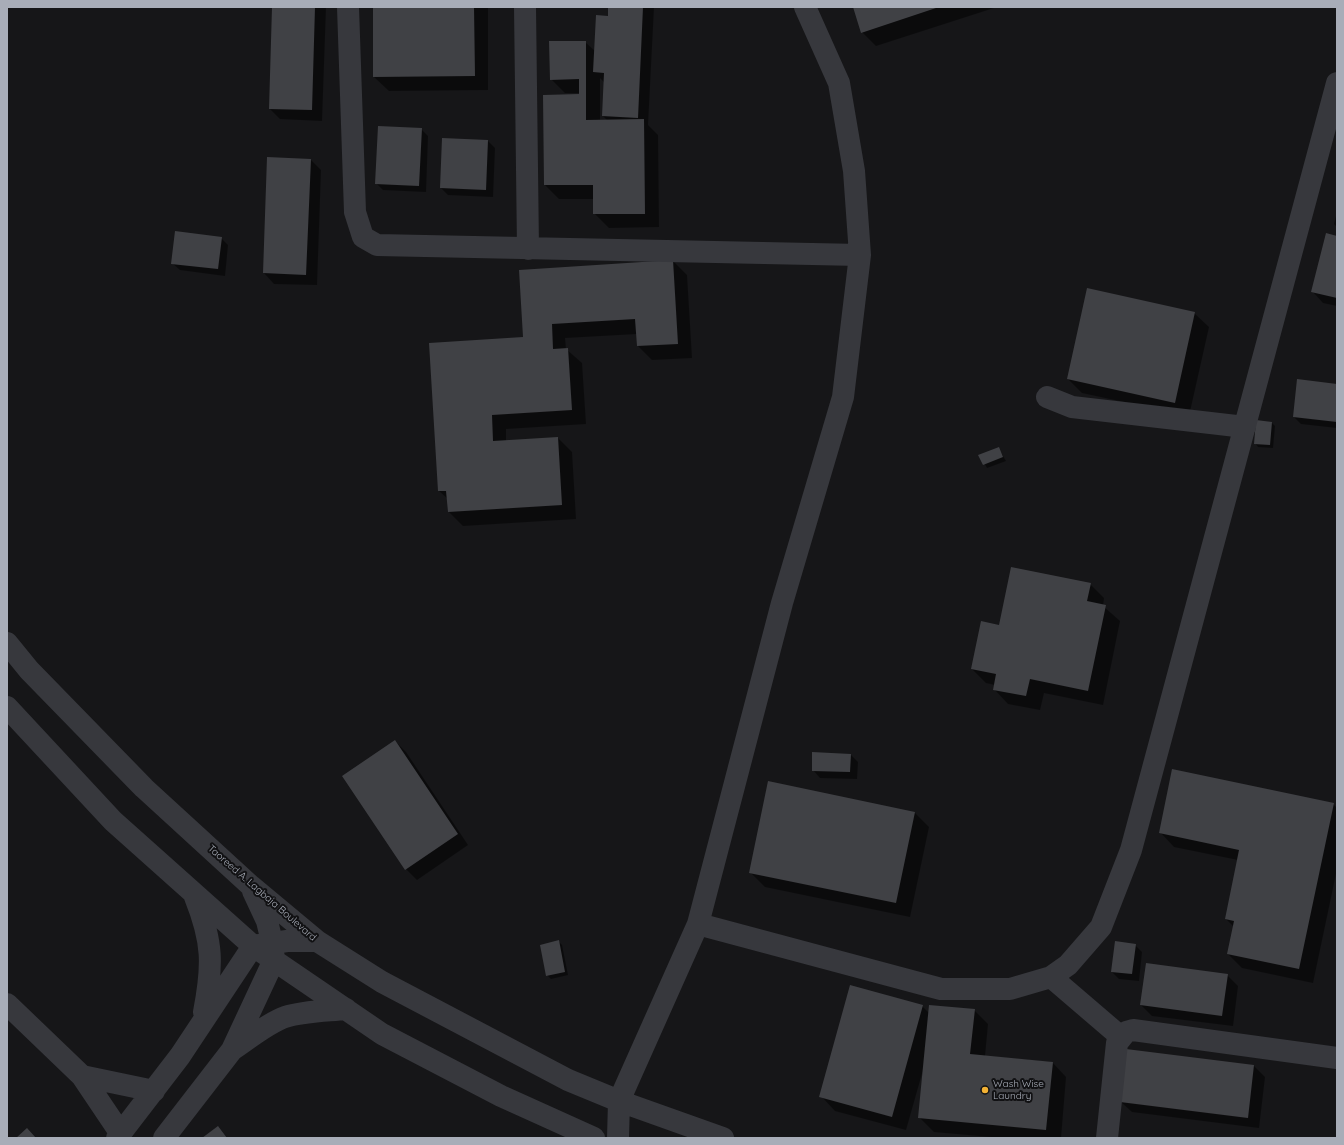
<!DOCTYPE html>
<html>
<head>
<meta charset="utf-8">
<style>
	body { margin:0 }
	#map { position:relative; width:1344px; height:1145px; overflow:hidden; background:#161618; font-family:Quicksand,sans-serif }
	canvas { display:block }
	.frame { position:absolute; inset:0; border:8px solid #a8adb8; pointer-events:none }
</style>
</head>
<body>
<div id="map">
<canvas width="1344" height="1145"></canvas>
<div class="frame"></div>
</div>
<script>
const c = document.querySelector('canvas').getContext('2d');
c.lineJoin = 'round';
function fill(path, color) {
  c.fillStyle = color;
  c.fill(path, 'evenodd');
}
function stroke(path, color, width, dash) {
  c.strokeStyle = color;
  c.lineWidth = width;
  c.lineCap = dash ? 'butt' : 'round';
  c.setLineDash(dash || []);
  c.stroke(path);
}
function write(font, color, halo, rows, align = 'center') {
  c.font = font + ' Quicksand,sans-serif';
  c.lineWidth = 4;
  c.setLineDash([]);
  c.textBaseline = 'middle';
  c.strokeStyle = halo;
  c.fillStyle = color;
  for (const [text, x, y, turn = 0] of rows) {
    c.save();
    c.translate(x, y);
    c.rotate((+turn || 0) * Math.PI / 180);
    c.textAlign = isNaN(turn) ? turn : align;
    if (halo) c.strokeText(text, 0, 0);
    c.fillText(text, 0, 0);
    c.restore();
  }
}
const shadow = new Path2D(`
	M273,7H326L322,121L280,119L270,109Z
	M374,7H488V90L389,91L374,77Z
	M609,7H654L648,125L658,135L659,227L609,228L594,213V199H559L545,185L580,95V93H565L551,79L585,42L595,51L609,17ZM600,78L605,83L603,116L608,121H600Z
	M854,7H997L876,46L862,32Z
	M421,129L428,136L426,192L383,190L376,183Z
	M488,141L495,148L493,197L448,195L441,188Z
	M311,160L321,170L317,285L274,284L264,273Z
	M1337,212V227L1334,224Z
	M1337,237V306L1323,303L1313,292Z
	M221,238L228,245L225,276L180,270L172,263Z
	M673,261L687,275L692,358L652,360L638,346L637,334L565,338L566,349L582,363L586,424L506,429V441L558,438L572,452L576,519L463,526L449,512L448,499L439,491L524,337Z
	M1194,313L1209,327L1189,416L1082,393L1068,379Z
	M1337,385V428L1301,424L1294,417Z
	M1257,422L1272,423L1275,426L1273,448L1258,447L1255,443Z
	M998,448L1006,461L987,468L980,455Z
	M1090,584L1104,598L1103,606L1120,621L1103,705L1044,693L1040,710L1008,704L994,689L995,685L986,683L972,669Z
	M395,741L406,752L468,845L417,880L406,869Z
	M851,755L858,762L857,779L820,778L813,770Z
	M1333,804L1337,808V869L1313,983L1242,968L1228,954L1234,927L1226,919L1238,860L1174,847L1160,832Z
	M915,813L929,827L910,917L765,887L750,872Z
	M558,941L562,945L568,975L551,979L547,975Z
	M1135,945L1142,952L1139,981L1119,979L1112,972Z
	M1227,975L1238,986L1233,1026L1152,1016L1141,1005Z
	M922,1006L929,1013L974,1010L988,1024L985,1056L1052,1062L1066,1077L1061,1138H1002L934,1132L919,1117L923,1070L906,1130L835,1111L821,1096Z
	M1254,1066L1265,1077L1259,1128L1132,1112L1121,1102Z`);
const building = new Path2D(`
	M272,7H315L312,110L269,109Z
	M373,7H474L475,76L373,77Z
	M608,7H643L638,118L602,116L604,73L593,72L596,15L608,16Z
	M853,7H939L861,33Z
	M549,41H586V120L644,119L645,214H593V185H544L543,95L579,94V79L550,80Z
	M378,126L422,128L419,186L375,184Z
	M442,138L488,140L486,190L440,188Z
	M267,157L311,159L306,275L263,273Z
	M175,231L222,237L218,269L171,264Z
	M1326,233L1337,236V298L1311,292Z
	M673,260L678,344L637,346L635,319L552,324L553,349L568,348L572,410L492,415L493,441L558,437L562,505L448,512L446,491H438L429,343L523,337L519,270Z
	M1087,288L1195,312L1175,403L1067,379Z
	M1297,379L1337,384V422L1293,417Z
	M1256,420L1272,422L1270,445L1254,444Z
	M999,447L1003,457L983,465L978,455Z
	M1011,567L1091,583L1087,601L1106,605L1088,691L1030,679L1026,696L993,690L996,674L971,669L981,621L999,625Z
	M395,740L458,834L405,870L342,776Z
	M812,752L851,754L850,772L812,771Z
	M1172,769L1334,803L1299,969L1227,954L1234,921L1225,919L1239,850L1159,833Z
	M768,781L915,812L896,903L749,873Z
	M559,940L565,972L546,976L540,945Z
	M1115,941L1136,944L1132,974L1111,972Z
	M1146,963L1228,974L1222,1016L1140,1005Z
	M850,985L923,1005L892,1117L819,1097Z
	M929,1005L975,1009L970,1054L1053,1062L1046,1130L918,1118Z
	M1126,1049L1254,1065L1248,1118L1120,1102Z
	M218,1126L227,1138H202Z
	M27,1128L36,1138H16Z`);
const minor = new Path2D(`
	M348,7L355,212L363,237L377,245L860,255
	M525,7L528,249
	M1047,397L1072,407L1245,427
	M7,643L29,670L144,788L251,886L317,941L382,982L568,1080L619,1101L723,1138
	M7,707L113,821L253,946L382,1034L501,1096L594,1138
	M195,897C213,942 213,965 204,1012
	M698,924L941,989H1010L1051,977L1068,965L1101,927L1131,850L1337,83
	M1051,977L1121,1037
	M7,1004L82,1076L121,1134
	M232,1050C249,1039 266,1024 285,1017C304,1011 326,1011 346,1009
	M82,1076L154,1091
	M117,1138L180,1056L253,946L287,941H317
	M164,1138L232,1050L274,960L272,942L267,921L253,891
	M618,1138L619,1101L698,924L782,603L843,397L860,255L854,171L839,83L805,7
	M1107,1138L1117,1043L1126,1032L1133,1030L1337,1058`);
const markers = [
	[985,1090,4,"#f2b134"]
];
const streetNames = [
	["Taoreed A. Lagbaja Boulevard",262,893,41]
];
const poiNames = [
	["Wash Wise",993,1084],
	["Laundry",993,1096]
];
fill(shadow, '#0007');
fill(building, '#404145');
stroke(minor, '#37383d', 22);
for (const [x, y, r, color] of markers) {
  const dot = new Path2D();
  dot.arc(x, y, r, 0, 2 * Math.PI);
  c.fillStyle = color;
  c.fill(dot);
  stroke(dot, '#111113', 1.5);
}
write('10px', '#a8adb8', '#111113', streetNames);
write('10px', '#a8adb8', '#111113', poiNames, 'left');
</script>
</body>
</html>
